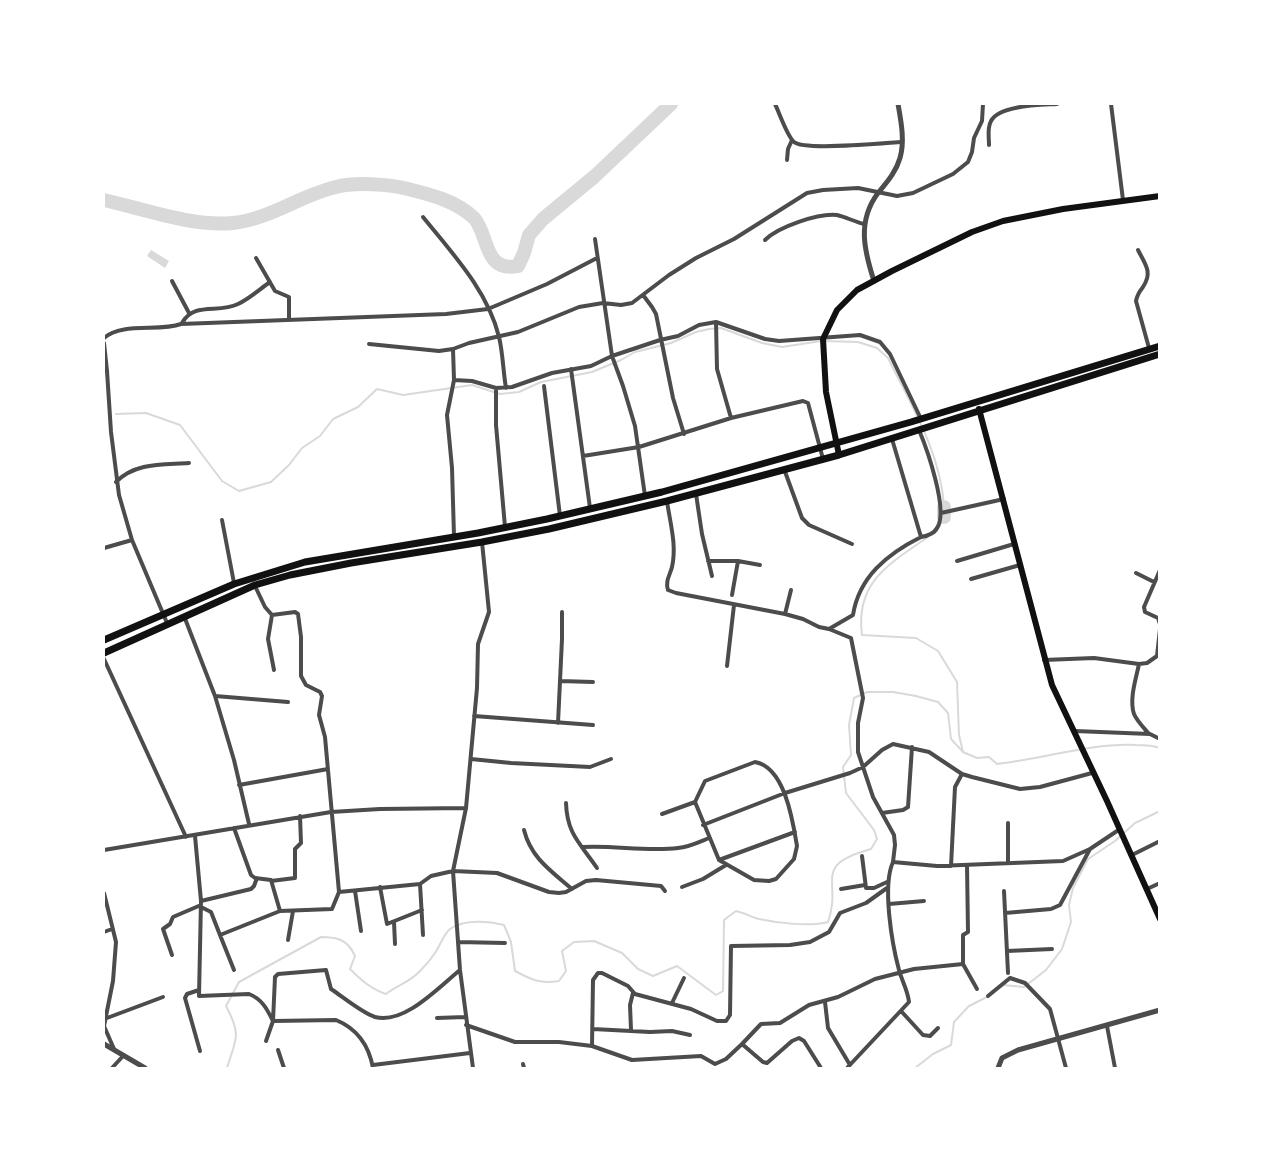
<!DOCTYPE html>
<html>
<head>
<meta charset="utf-8">
<style>
	body { margin:0 }
	#map { position:relative; width:1263px; height:1172px; overflow:hidden; background:#fff; font-family:"Golos Text",sans-serif }
	canvas { display:block }
	.frame { position:absolute; inset:0; border:105px solid #fff; pointer-events:none }
</style>
</head>
<body>
<div id="map">
<canvas width="1263" height="1172"></canvas>
<div class="frame"></div>
</div>
<script>
const c = document.querySelector('canvas').getContext('2d');
c.lineJoin = 'round';
function fill(path, color) {
  c.fillStyle = color;
  c.fill(path, 'evenodd');
}
function stroke(path, color, width, dash) {
  c.strokeStyle = color;
  c.lineWidth = width;
  c.lineCap = dash ? 'butt' : 'round';
  c.setLineDash(dash || []);
  c.stroke(path);
}
const water = new Path2D(`
	M151,250L169,261L165,268L147,256Z`);
const stream = new Path2D(`
	M116,414L146,413L180,425L222,481L239,491L271,482L289,465L302,448L320,436L333,419L358,407L377,389L403,395L472,385L500,394L519,392L541,382L592,372L621,360L635,352L671,343L696,332L709,329L721,328L762,343L782,347L821,341L858,342L877,348L888,358C911,405 941,453 944,507
	M937,531L944,517
	M928,537C889,564 855,582 862,635L916,638L938,651L957,682L959,735L963,752L977,758L989,757L997,764C1044,759 1088,743 1136,745C1144,745 1152,745 1160,748
	M1003,985L1024,987L1046,970L1062,949L1071,922L1069,905L1073,888L1088,859L1115,841L1135,823L1160,811
	M227,1068C236,1038 242,1036 226,1006L239,982L321,937C338,937 348,940 355,956L350,969C361,980 371,989 386,994C398,985 410,982 420,971C426,965 431,959 435,953C440,946 443,935 450,929C464,919 489,921 504,925L511,942L515,971C532,980 540,984 559,981L566,971L562,951L574,942L594,941L622,953L638,969L653,976L677,966L716,995L723,991L724,920L736,911C745,913 751,917 759,919C777,923 811,927 828,922C843,880 810,866 871,849L877,839L874,830L846,793L843,767L851,755L849,725L854,698L867,692H893L916,696L938,702L948,713L951,739L963,752
	M915,1068L933,1054L951,1045L954,1022L969,1006L989,996`);
const river = new Path2D(`
	M104,200C144,209 192,227 233,223C270,219 301,195 336,187C354,182 390,184 408,189C432,195 456,201 474,218C489,234 483,273 518,266L524,253L529,235L543,219L595,176L671,104
	M944,507V517`);
const minor = new Path2D(`
	M775,104C779,112 787,136 794,142C804,151 885,143 902,142
	M1111,104L1123,200
	M989,145C989,137 987,128 991,121C999,105 1041,105 1057,104
	M787,160L788,149L792,140
	M423,217C452,253 488,291 499,337C503,353 503,371 506,388
	M595,239L612,356L623,386L635,426L645,496
	M765,240C778,227 818,213 837,215C846,217 855,222 864,224
	M1138,250C1145,264 1153,272 1143,287C1139,292 1137,295 1136,301L1149,348
	M256,258L275,291L289,297V320
	M172,281L189,313
	M643,295L652,307L656,314L673,398L684,434
	M716,322L717,369L731,418
	M182,323C194,301 218,314 238,304C249,299 260,289 270,282
	M104,338C122,322 159,332 181,324L446,314L488,309L547,284L597,258
	M104,343L107,371L111,432L119,495L132,540L167,623
	M369,344L439,351L453,349L469,343L518,332L579,307L603,303L621,305L632,303L669,275L696,258L734,239L807,193L823,190L858,188L897,196L913,193L953,174L968,162L972,152L974,138L982,121L983,104
	M453,349L454,380
	M571,369L590,508
	M544,386L560,516
	M496,388V425L505,527
	M919,430C927,449 949,511 937,528C934,534 927,536 921,537
	M583,456L639,447L731,418L803,401L808,403L823,459
	M784,469L802,518L809,525L852,544
	M116,482C136,462 163,465 189,463
	M696,494L702,534L712,576
	M667,501C670,523 677,545 672,567C670,575 665,581 668,590L676,593L785,614L803,619L819,627L829,629L851,638L863,698L858,723V752L873,797L894,835L895,845L893,862
	M941,513L1004,499
	M222,520L234,583
	M454,536L452,468L447,415L454,380L472,381L496,388L512,387L552,373L591,366L612,356L660,340L678,336L699,325L716,322L765,339L779,341L860,335L880,342L890,354L921,419
	M104,548L132,540
	M708,561H738
	M957,561L1014,544
	M1160,570L1144,607L1145,612L1158,618L1160,624
	M1136,573L1154,582
	M971,579L1020,565
	M255,586L265,607L272,615L295,612L298,614L301,637V676L306,685L320,692L322,696L319,715L325,737L339,892L420,884
	M732,595L738,561L760,565
	M785,614L791,590
	M272,615L268,639L274,670
	M184,616L215,696L234,760L249,824
	M829,629L853,615C859,577 887,554 921,537L892,439
	M1157,656L1160,629
	M104,659L186,837
	M1044,660L1094,658L1139,664L1147,663L1157,656H1160
	M1139,664C1136,679 1129,699 1134,714C1137,721 1144,728 1149,734
	M727,666L734,605
	M560,681L593,682
	M215,696L288,702
	M474,716L593,725
	M558,723L562,639V612
	M1075,731L1150,734L1160,739
	M471,759L511,763L590,767L611,759
	M755,762C785,767 793,822 797,846L794,859L776,879L769,881L754,880L719,860L695,802L705,781Z
	M239,785L328,769
	M566,803C567,834 580,843 597,868
	M882,813L903,810L908,807L912,747
	M662,814L695,802
	M703,825L785,793L850,773L863,767L882,750L893,744L929,752L962,774L972,777L1020,789L1040,787L1092,773
	M234,828L251,875L255,878L271,880L280,911L332,909L339,892
	M524,830C531,858 551,871 572,889
	M195,836L201,901L199,996L249,994C262,999 267,1009 273,1021L336,1020C358,1029 369,1046 373,1068
	M583,847C614,845 647,852 678,848C689,847 699,842 709,838
	M104,850L331,812L380,809L466,808
	M1132,855L1160,841
	M862,856L866,888H874L887,882
	M719,860L795,832
	M1008,863V823
	M967,865L968,932L963,935V964L977,989
	M951,866L955,787L962,774
	M271,881L295,878V849L301,843L300,816
	M380,887L387,924L422,910
	M682,887L703,879L726,865
	M841,889L865,885
	M1147,889L1160,883
	M355,891L361,931
	M1004,891L1008,973
	M104,893L116,942L113,981L104,1026L114,1049
	M201,901L251,889L254,886L257,878
	M889,904L924,901
	M201,907L211,912L220,935
	M1005,913L1051,909L1060,905L1090,849
	M394,922L395,944
	M104,932L112,929
	M423,935L420,884L431,876L453,871L497,873L549,892L559,893L566,892L586,881L596,880L661,886L665,891
	M288,940L293,911
	M458,942L505,943
	M1007,951L1052,949
	M172,955L163,929L170,924L173,917L201,905
	M234,970L220,935L280,911
	M199,990L187,994L185,998L200,1051
	M988,996L1010,978L1025,983L1050,1009L1066,1068
	M825,1002L828,1028L850,1065
	M672,1003L684,978
	M901,1011L923,1035L930,1036L938,1028
	M107,1018L163,997
	M437,1018L465,1017
	M466,1025L515,1042H559L592,1046L632,1060L701,1056L715,1064L726,1059L742,1044L763,1062L767,1063L792,1041L799,1038L804,1041L821,1068
	M1107,1026L1115,1068
	M593,1029L650,1032L672,1031L690,1035
	M631,1030L630,1005L633,993
	M266,1041L273,1021L275,977L278,974L326,970L331,989C343,997 362,1013 375,1017C404,1025 439,987 460,970
	M742,1044L761,1024L780,1023L809,1005L838,997L875,979L914,969L963,964
	M592,1046L593,980L598,973H602L628,986L635,994L691,1009L717,1021H726L730,1015L731,946L790,945L810,942L829,932L840,913L866,903L887,888
	M278,1050L284,1068
	M523,1064L524,1068
	M373,1065L470,1053
	M112,1068L123,1056
	M473,1068L460,970L453,871L466,808L477,688L478,644L489,612L482,542
	M847,1068L909,1002C908,991 902,981 899,970C892,944 882,886 893,862L937,866L1063,861L1090,849L1120,829`);
const tertiary = new Path2D(`
	M874,281C864,250 857,221 878,193C887,182 896,172 900,158C905,141 901,121 898,104
	M104,1044L145,1068
	M998,1068L1002,1058L1018,1050L1160,1010`);
const secondary = new Path2D(`
	M979,409L1052,685L1107,801L1160,919`);
const primary = new Path2D(`
	M839,455L826,392L823,339L837,310L857,290L892,271L972,232L1003,221L1063,209L1160,196`);
const trunk = new Path2D(`
	M104,640L234,584L305,562L478,533L547,519L662,492L911,422L1160,346
	M104,653L255,585L290,575L351,563L482,542L549,529L667,501L839,455L1160,354`);
fill(water, '#d9d9d9');
stroke(stream, '#d9d9d9', 2);
stroke(river, '#d9d9d9', 14);
stroke(minor, '#4c4c4c', 4);
stroke(tertiary, '#4c4c4c', 5);
stroke(secondary, '#111', 6);
stroke(primary, '#111', 6);
stroke(trunk, '#111', 7);
</script>
</body>
</html>
